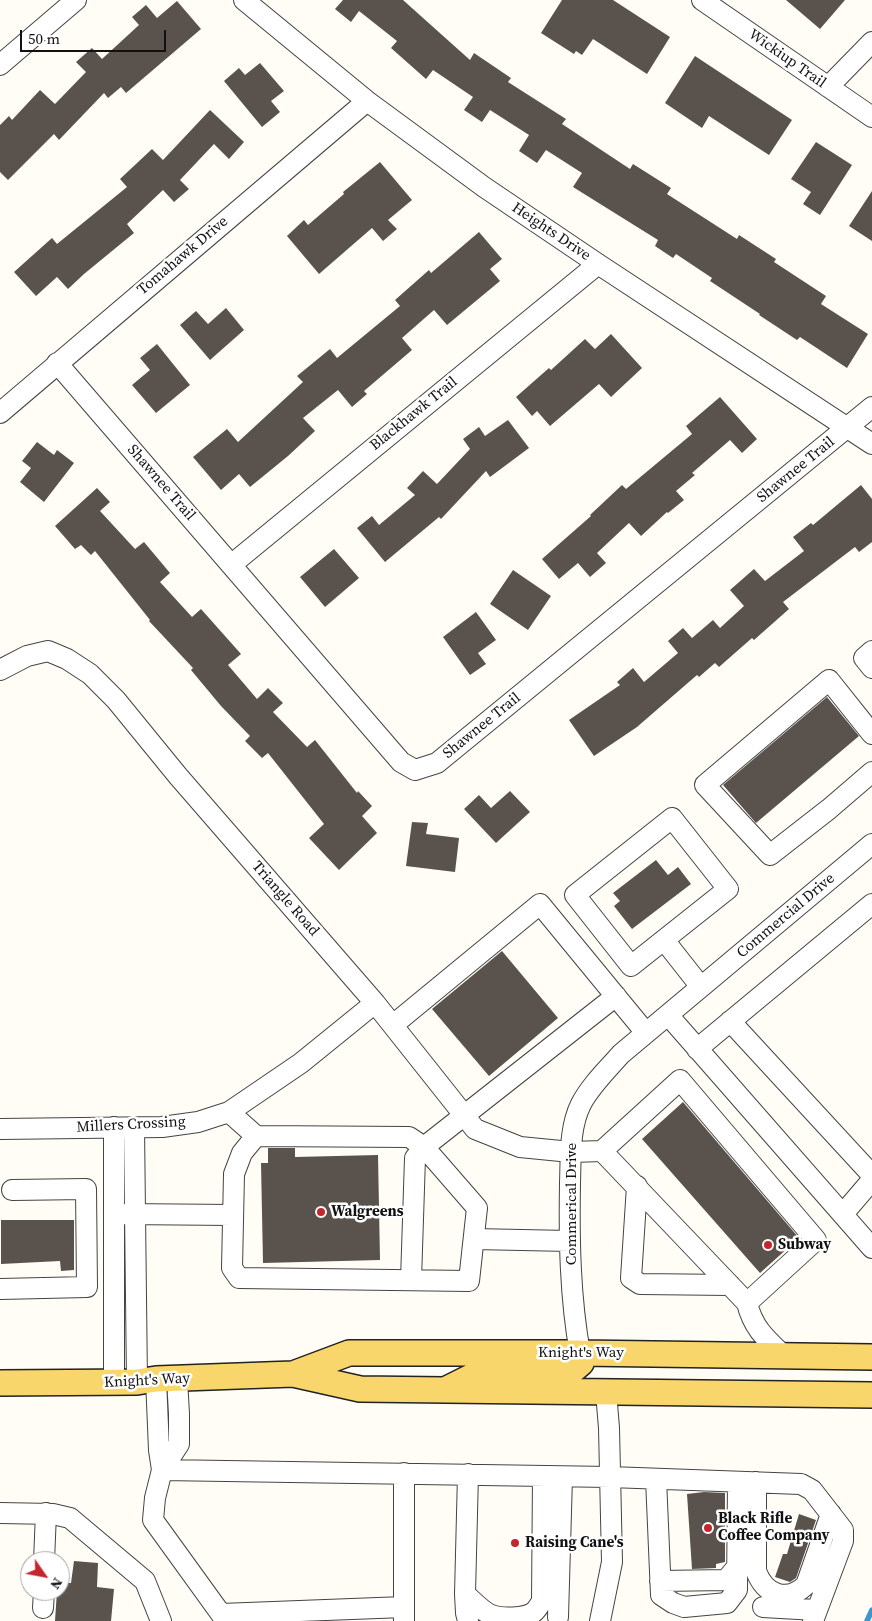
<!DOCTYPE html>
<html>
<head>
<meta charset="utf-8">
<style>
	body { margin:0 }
	#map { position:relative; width:872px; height:1621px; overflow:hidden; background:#fffdf5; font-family:"Source Serif 4",serif }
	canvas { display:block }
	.north { position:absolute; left:20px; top:1551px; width:50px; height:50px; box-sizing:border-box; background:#fff; border:1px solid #a0a0a0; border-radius:50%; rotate:123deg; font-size:14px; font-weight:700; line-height:20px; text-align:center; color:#111 }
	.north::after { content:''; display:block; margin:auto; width:18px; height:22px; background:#c4262e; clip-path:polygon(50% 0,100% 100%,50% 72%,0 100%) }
	.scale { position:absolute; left:20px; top:30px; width:146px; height:22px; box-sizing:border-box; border:2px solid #111; border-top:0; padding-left:6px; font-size:15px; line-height:18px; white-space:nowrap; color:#111; -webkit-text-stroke:4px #fff; paint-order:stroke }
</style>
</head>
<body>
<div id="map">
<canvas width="872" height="1621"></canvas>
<div class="north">N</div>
<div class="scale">50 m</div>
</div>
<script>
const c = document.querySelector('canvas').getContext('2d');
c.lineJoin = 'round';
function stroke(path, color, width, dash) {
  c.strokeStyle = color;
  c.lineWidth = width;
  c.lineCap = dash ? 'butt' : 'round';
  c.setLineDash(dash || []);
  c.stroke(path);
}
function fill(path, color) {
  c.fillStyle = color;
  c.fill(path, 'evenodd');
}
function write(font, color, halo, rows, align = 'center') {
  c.font = font + ' "Source Serif 4",serif';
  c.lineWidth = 5;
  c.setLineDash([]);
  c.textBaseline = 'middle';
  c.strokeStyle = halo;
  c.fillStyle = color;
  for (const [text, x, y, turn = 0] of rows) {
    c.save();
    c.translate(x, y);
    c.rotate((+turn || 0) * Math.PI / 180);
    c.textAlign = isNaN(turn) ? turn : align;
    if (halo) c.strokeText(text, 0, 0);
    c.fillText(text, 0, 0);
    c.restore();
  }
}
const stream = new Path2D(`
	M867,1621L872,1610`);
const building = new Path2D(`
	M343,0H403L470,60L474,53L511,78L508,82L566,119L562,124L630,169L633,164L671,188L667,194L737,239L739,235L776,259L774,262L826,296L821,304L868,334L847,368L800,337L797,340L759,315L760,314L710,281L712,278L676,254L673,258L655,246L658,240L573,187L582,173L546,150L537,163L519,151L529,135L490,110L482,122L464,110L473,97L433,70L426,79L391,48L397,41L359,11L351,22L335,9Z
	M562,0H613L670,37L647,74L593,39L582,55L576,51L574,54L541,33Z
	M786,0H845L820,29Z
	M177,1L201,29L126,93L121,87L108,98L104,93L59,140L54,134L8,180L0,172V125L9,116L12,120L40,90L55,104L86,72L76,62L92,48L102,59L139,25L132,17L146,5L157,18Z
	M695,56L792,120L769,155L709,116L702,128L665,103Z
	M260,63L284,91L271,101L280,112L262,127L224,81L239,68L245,75Z
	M210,110L244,142L229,159L214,144L180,180L189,189L174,202L163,190L127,224L134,233L84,274L68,289L57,277L36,296L14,272L52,238L57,244L127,187L120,179L152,149L163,160Z
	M816,142L852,165L820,215L803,204L811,192L791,179Z
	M380,162L412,200L388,220L397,229L383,241L372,228L319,274L287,236L304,220L308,225L344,194L343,192Z
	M872,191V241L849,226Z
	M479,232L502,259L490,269L500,281L447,325L434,310L402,338L412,350L364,391L367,394L352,407L338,390L303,418L315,431L288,456L250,487L239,474L221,490L193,457L227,429L238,442L303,382L297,376L330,349L337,358L400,306L395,300L429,270L431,273Z
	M226,308L244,330L210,360L180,325L196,311L208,324Z
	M611,334L642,368L611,397L599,384L550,426L537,411L532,416L516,397L549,368L551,370L585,339L595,349Z
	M157,344L190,385L156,413L132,385L150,370L140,358Z
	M720,397L757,439L742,453L730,440L692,473L695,475L676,491L684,500L668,513L667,512L641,536L629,523L597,553L606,563L590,577L578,563L559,579L542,559L591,516L590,515L622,485L626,489L692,434L686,426Z
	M508,420L529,448L490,477L486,471L441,519L439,517L385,562L357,528L372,516L379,525L415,495L407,488L423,471L437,484L470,449L463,439L479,427L485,436Z
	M37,442L54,455L57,450L74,463L44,502L20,482L31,468L22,461Z
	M861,485L872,499V542L859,552L855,547L783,602L789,609L754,640L752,638L719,667L715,663L699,677L697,675L637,727L594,756L569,720L620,685L617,682L633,668L644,682L678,653L668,641L683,628L692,638L713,620L720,628L744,606L730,590L754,569L765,581L804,551L793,537L811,523L813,525Z
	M97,488L110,502L100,511L135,549L144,542L170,573L160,582L192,617L201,609L241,654L228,665L257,699L268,688L283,703L273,712L307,747L315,740L357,793L358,791L372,806L362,816L377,833L339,870L309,838L324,824L268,753L262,758L245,741L250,736L221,706L191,670L193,668L149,621L150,620L95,551L91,555L81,545L75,549L55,526Z
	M334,549L359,578L325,607L300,577Z
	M513,570L551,596L528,630L490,604Z
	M476,612L496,640L478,653L486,664L470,675L443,637Z
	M827,697L859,736L756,823L723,785Z
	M510,791L530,812L496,843L464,809L479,795L491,808Z
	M412,822L428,823L426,834L459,838L455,872L406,866Z
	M656,860L668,875L678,867L691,884L632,929L614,906L620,901L613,893Z
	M502,951L558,1018L489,1076L432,1009Z
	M683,1102L799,1238L760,1273L642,1139Z
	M268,1148H295V1157L378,1155L380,1260L263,1263L261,1163H268Z
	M1,1220H74V1270L61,1271L60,1261L1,1264Z
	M704,1492L725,1493V1562L716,1564V1568L692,1569L687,1494Z
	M799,1514L816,1520L796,1578L790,1582L775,1577L783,1554H787Z
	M74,1561L98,1563L97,1587L114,1589L111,1621H55L57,1591H60V1583H71Z`);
const minor = new Path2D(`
	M244,0L367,101L484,187L598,264L872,444
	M702,0L872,117
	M0,65L76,0
	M828,87L872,42
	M57,363L401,762L415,770L437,763L872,407
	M0,413L367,101
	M231,565L598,264
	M872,651L864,658L872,668
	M0,670L27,656L48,651L67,659L90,674L116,700L178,776L375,1003L475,1129L520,1147L571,1152L602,1151
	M872,734L829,680L705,785L770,855L829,809L872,772
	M672,818L728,889L631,966L575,895Z
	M664,940L701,987
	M668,1015L872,1248
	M730,1021L872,1175
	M393,1025L540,904L646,1033
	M697,1049L872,904
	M229,1112L256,1136
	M114,1127V1383
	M134,1127L137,1382
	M0,1129L162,1127L198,1122L229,1112L301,1063L375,1003
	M256,1136L409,1137L424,1147L477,1208L469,1281L239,1278L232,1268L234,1174L242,1153Z
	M637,1186L631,1278L640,1284L730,1285
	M122,1214L233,1215
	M843,1214L872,1180
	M474,1239L569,1241
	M411,1280L415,1158L424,1147L616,996
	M0,1289L87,1287L86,1189L12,1190
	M747,1303L816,1240L680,1080L602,1151L747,1303C753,1328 766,1339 784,1356
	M580,1353C570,1297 569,1240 570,1183C571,1157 569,1128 581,1104C591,1085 607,1070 621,1054L872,844
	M156,1379L159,1450L162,1470L179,1444V1414L177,1379
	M404,1473V1621
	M656,1479L661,1595L673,1603L684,1607L727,1603L737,1590L738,1482
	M756,1482V1571C765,1595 787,1603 806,1585L831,1514
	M0,1513L53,1514L70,1518L145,1581L161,1621
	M44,1561L46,1513
	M660,1581L726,1580L737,1567
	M465,1594C473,1601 480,1609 489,1614C499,1619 527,1619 535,1611C538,1608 540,1604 542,1601L543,1476
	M763,1607L816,1610
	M43,1608L44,1591
	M221,1614L404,1607
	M558,1617L562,1477
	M226,1621L153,1520L155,1498L162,1470L610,1477L801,1484L812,1490L843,1530V1541L813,1621
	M468,1621L466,1613L465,1594L468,1474
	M600,1621L612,1562L609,1428L606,1392`);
const major = new Path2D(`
	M293,1374L349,1353H580L872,1357
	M0,1383L137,1382L156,1379L293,1374L360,1389L872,1395
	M447,1389L479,1373L562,1371L574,1369L581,1363L580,1353`);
const markers = [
	[321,1212,5,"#c4262e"],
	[768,1245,5,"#c4262e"],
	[708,1528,5,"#c4262e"],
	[515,1543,5,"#c4262e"]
];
const streetNames = [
	["Wickiup Trail",787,59,35],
	["Heights Drive",551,232,34],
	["Tomahawk Drive",183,256,-40],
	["Blackhawk Trail",414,414,-39],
	["Shawnee Trail",796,470,-39],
	["Shawnee Trail",161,483,49],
	["Shawnee Trail",482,726,-39],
	["Triangle Road",285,899,49],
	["Commercial Drive",786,916,-40],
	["Millers Crossing",131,1125,-3],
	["Commerical Drive",572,1204,-90],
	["Knight's Way",581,1353],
	["Knight's Way",147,1381,-3]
];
const poiNames = [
	["Walgreens",331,1212],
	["Subway",778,1245],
	["Black Rifle",718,1519],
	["Coffee Company",718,1536],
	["Raising Cane's",525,1543]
];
stroke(stream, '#3f96cf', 5.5);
fill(building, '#5a524d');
stroke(minor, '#444', 22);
stroke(major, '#222', 28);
stroke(minor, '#fff', 20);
stroke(major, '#f9d66b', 25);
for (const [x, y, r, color] of markers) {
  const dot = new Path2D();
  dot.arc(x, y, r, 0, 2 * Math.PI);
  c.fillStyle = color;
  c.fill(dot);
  stroke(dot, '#fff', 2);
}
write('15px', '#111', '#fff', streetNames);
write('bold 15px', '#111', '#fff', poiNames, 'left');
</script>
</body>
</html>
